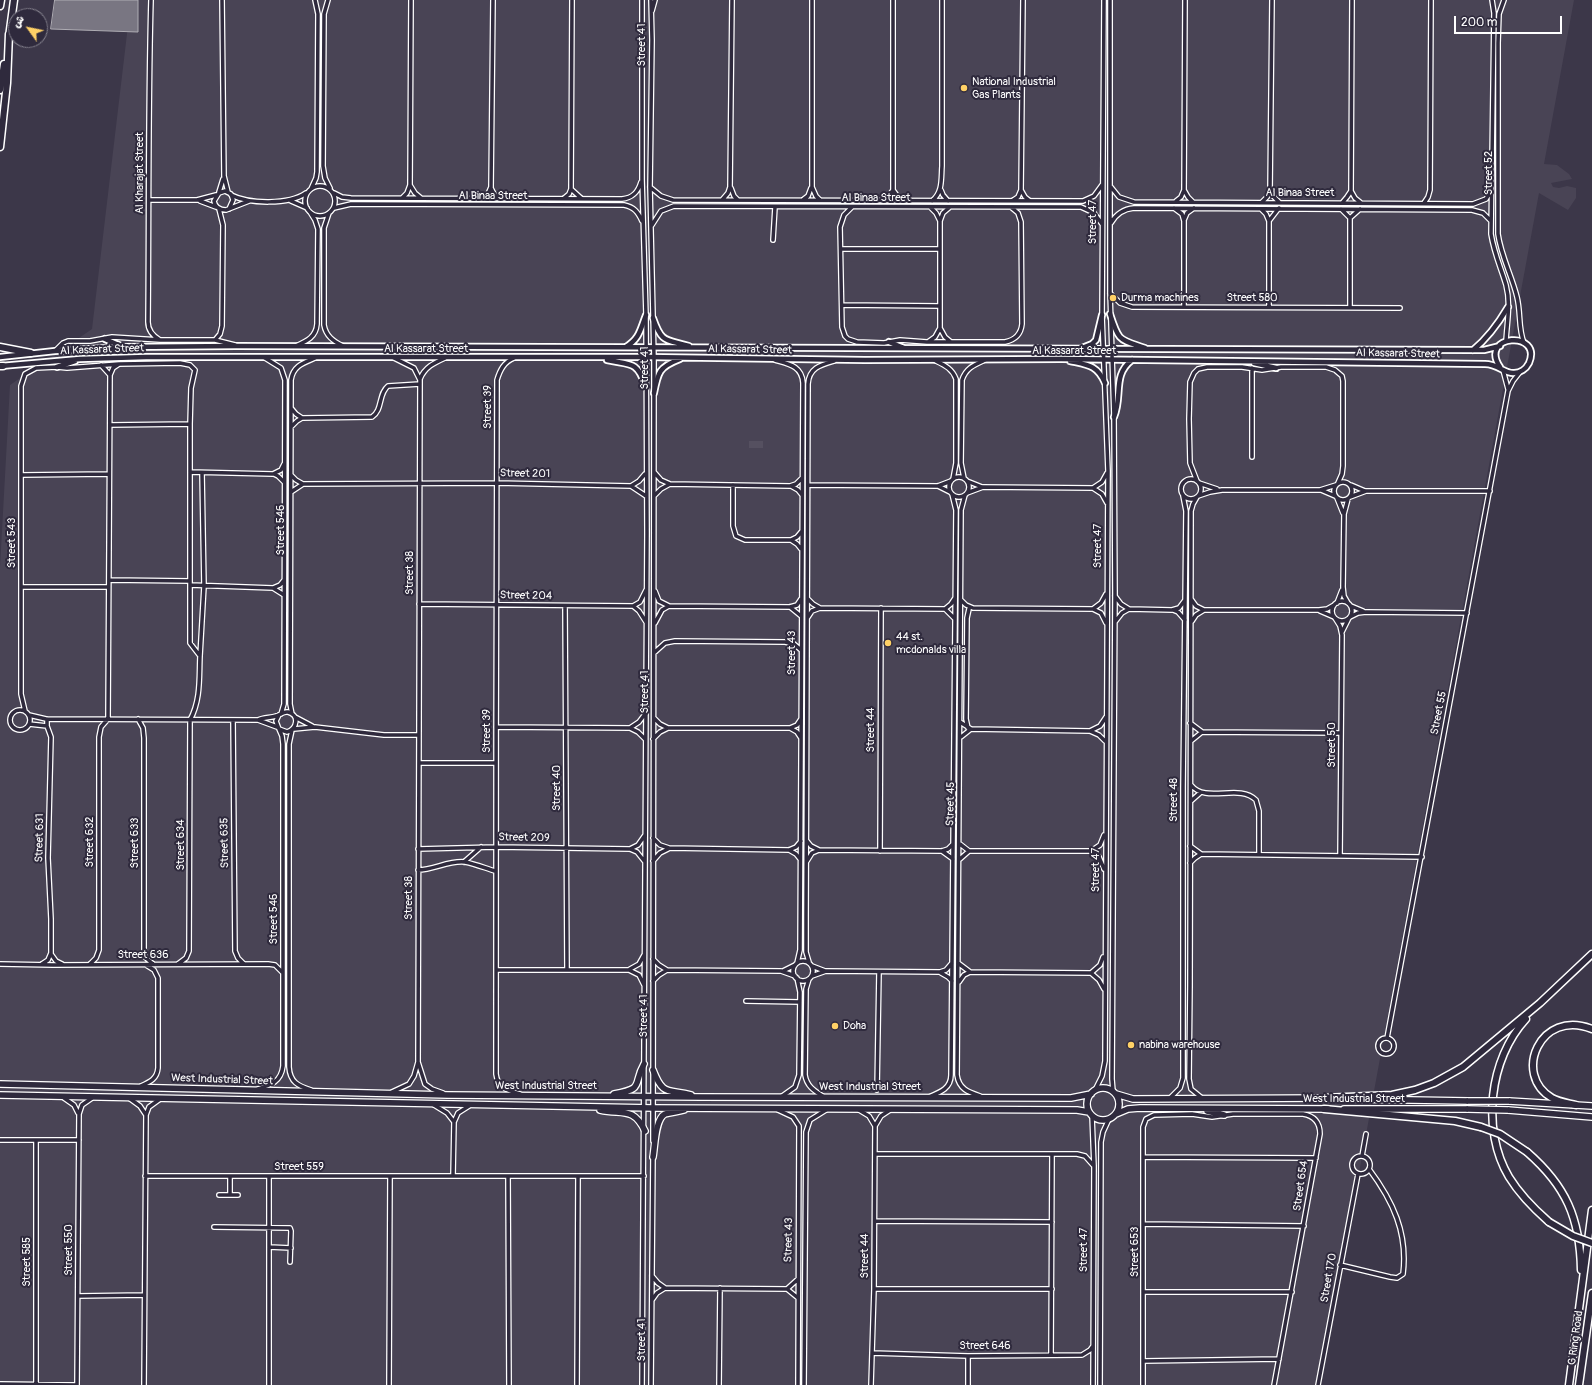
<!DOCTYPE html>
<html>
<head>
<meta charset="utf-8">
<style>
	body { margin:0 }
	#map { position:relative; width:1592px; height:1385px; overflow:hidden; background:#3c3749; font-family:Pangolin,"Playpen Sans Arabic",sans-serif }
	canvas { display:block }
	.north { position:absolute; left:8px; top:8px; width:40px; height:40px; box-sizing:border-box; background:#2f2a3d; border:1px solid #827f8b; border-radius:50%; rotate:303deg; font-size:11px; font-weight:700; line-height:16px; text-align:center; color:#fff }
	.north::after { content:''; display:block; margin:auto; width:14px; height:18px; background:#ffd166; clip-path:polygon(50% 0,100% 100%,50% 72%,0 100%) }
	.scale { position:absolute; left:1454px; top:16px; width:108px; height:18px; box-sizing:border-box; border:2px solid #fff; border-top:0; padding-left:5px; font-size:12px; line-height:14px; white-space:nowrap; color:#fff; -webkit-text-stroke:3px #2f2a3d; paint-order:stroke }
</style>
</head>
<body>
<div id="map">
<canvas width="1592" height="1385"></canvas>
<div class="north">ش</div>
<div class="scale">200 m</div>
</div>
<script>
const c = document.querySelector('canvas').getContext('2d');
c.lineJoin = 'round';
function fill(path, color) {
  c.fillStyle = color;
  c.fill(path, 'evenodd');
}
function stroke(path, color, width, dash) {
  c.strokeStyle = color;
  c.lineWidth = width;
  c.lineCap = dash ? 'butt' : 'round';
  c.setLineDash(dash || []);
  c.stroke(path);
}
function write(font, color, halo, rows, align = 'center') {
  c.font = font + ' Pangolin,sans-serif';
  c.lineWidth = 4;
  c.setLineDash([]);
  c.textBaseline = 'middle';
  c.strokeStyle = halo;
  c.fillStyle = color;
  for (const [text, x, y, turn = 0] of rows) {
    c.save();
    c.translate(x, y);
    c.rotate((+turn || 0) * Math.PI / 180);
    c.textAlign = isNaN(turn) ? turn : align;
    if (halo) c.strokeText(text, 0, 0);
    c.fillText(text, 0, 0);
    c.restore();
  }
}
const built = new Path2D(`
	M131,0H1574L1544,164L1557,165L1569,174L1572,179L1551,183L1553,187L1559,188L1567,186L1576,188V198L1568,210L1539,193L1320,1385H0V567L10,385L92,329Z`);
const green = new Path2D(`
	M749,441H763V448H749Z`);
const water = new Path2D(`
	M55,0H138V32L51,29Z`);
const minor = new Path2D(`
	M151,0C148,107 149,215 148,322C148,331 153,336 160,340
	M222,0L224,176L228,192
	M328,0L324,14L323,166L325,178L330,188
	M642,0V179L646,315L647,533L642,1385
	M651,0L652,40L650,187L654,358L653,1141
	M812,0V187L816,196L820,200
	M1110,0V293L1114,417L1115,595L1112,1079L1113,1091
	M1492,0L1494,13L1491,234C1494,253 1501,268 1506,285C1511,304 1507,322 1506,341
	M1504,0L1499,14L1498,43V234C1501,256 1512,276 1517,297C1521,313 1518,328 1524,343
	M652,11L655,0
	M410,185L415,193L421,198
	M305 201a15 15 0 1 1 30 0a15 15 0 1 1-30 0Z
	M650,187L661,196L673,200L1083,201L1094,196L1102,185
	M1111,187L1119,197L1134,202L1473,204L1486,199L1491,191
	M491,188L494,194L499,199
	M731,188L734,196L738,200
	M311,189L316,178L317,172L318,14L315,0
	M571,189L582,199
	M893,190L901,201
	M941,190L943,195L948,201
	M1021,190L1025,197L1030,201
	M1184,190L1188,197L1193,202
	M1270,190L1274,197L1279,202
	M1351,191L1355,198L1360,202
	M219,192L223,179
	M334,193L342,197L351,198L622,199C633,198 638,192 641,182
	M231,195C249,204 289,205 306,193
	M402,198L407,193L410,185L411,0
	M482,199L488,194L491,187L493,0
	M563,199L569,194L571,189L572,0
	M804,199L808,196L811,188
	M150,200H197L216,195
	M722,200L728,193L730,187L732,0
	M200,201L216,207
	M291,201L307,208
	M885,201L893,190V0
	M932,201C943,192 941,179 942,166V0
	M1012,201L1018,197L1021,190L1023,0
	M1176,201L1181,197L1184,190L1185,0
	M1262,202L1267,197L1270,190L1272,0
	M1342,203L1347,197L1351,191L1352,0
	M1424,203L1428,197L1430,190L1431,0
	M852,207L844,215L840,227L842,327L845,336L848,339L857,342L884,343L900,340L927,342H1005C1015,340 1021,334 1022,324L1021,222L1018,213L1012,208
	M930,207L936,213L940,221
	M950,207L943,213L940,221V328L945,337L951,342
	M334,208L351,204L624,205C634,207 638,212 642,221
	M1174,208L1182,214L1184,221V307
	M229,209L233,200L231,194L225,191L219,193L214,201C215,207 219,210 226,210L249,201
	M1261,209L1266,214L1269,221V307
	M1341,209L1350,218
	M329,213L324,228V325C326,336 333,341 343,346
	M1184,220L1187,213L1194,208
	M1269,221L1279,208
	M1111,223C1116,214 1123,209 1134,208L1472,210L1483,213L1491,221
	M652,225L661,211L674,206L1081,207L1094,213L1102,224
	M773,240L775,207
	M841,249H940
	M1110,293L1120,303L1132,307L1400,308
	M842,305L940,306
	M1350,308V218L1360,209
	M215,340L220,334L222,326L223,225L219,209
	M928,342L935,337L940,328
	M296,346C307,341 316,337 317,324L318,229L315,220L310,212
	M55,351L63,343L68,341H90L112,337L160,340H215L235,345
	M265,358L281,368L285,380L284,704L281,714
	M514,358C504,362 500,370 497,380C496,611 496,843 496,1074C498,1089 508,1090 520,1094
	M775,360C789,364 802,366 803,383L800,950L797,963
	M934,360C944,365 952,368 956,379V463L953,479
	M101,365L110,375
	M1252,368V457
	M1503,370L1508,389
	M420,379C425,367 434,363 445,358
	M291,408L296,414L302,418
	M110,425L190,424
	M291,427L297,421L302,418L372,417C383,410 378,394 388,386L420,384
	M190,472L273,474L281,470L284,464
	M654,472L661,480L670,484
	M274,474L278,476L284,482
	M22,475L109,474
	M291,475L296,480L303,484
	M949 487a10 10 0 1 1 20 0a10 10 0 1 1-20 0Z
	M964,478L961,463L962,380C966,368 974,365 985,360
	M1181 489a10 10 0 1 1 20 0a10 10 0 1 1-20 0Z
	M967,481L982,487
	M1197,481L1190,463L1189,419L1190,382L1194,373L1198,369L1207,367H1242L1262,370L1281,367H1326L1335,370L1342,376L1343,381V466L1342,474L1338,483
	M1334 491a9 9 0 1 1 18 0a9 9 0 1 1-18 0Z
	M1199,483L1217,489
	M733,485V526L736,536L745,540H791L797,544L801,549
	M808,485L938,486L951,481
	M1351,485L1365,491
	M631,486L639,481L645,474
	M791,486L798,490L802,495
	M938,486L950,492
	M1093,488L1102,482L1107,473
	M1321,490L1335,496
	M291,492L303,484L497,483L631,486L646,496
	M967,493L983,487L1093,488L1102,494L1107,503
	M965,495L961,510L957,1075C959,1089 968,1092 980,1096
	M654,496L661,489L670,484L790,486L796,484L802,478
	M1198,496L1210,492L1222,490H1320L1336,485
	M1197,497L1193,504L1191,511L1190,985L1189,1079L1191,1089L1202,1098
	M1350,497L1366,491H1490
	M1337,498L1343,513
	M1348,499L1344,514L1343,587L1344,596L1348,603
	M791,540L797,537L802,531
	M109,580L190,581
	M190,585L273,588L284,595
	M21,587H108
	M273,588L280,585L284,580
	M655,591L659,601L669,606L790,607L797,605L801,599
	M1115,596L1121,604L1129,609L1172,610L1179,608L1185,600
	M808,599L813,604L820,608
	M1191,599L1196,606L1204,610H1319L1327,609L1334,605
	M961,600L966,605L973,608L1093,609L1101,613L1106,623
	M1332 611a10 10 0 1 1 20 0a10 10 0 1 1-20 0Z
	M1337,603L1342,590
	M419,604L633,606L640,602L646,590
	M565,606L567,970
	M633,606L639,611L646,622
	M1351,606L1363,611
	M790,607L801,616
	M945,609L951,604L955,598
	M1093,609L1101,603L1106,594
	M1173,610L1178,612L1185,620
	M1320,611L1334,617
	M808,617L812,611L820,608L945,609L954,618
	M1350,617L1358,613L1366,612L1467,613
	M1335,618L1340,626L1342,635L1340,856
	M1192,621L1196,615L1204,610
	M1115,622L1122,613L1129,609
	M655,623L662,610L669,606
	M1342,632L1348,620
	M655,652L665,643L675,641L785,642L794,644L801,650
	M200,656L204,586L202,473
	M10 720a10 10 0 1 1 20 0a10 10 0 1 1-20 0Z
	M25,711L21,694V386L25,374L36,368L57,367L67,368L119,364L180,363L190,365L195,370L191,388L190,424V643L200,656C199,678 201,700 190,720L189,951L186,958L178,964
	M292,714L290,704L291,380C293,366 303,363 315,358
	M29,715L46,719L258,720C264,717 270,718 276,716C281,715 283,711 288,712C300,715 297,729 287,732L279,729L276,721L279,715
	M295,717L312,726
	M654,718L660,724L668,728H790L797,732L801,738
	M138,719L143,728L144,738V949L145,957L153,964
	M233,720L235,951L238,958L243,963
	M258,720L277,727
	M960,722L971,729L1090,731L1099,735L1105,741
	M1190,723L1202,732L1341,733
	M29,724L47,726V719
	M496,727L630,728L638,732L645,739
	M630,728L639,722L645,714
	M790,728L797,725L801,719
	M968,728L966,719L967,618L969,609
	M294,729L315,727L384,735H419
	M292,730L289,744V1067C290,1082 298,1086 311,1090
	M1090,731L1100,726L1106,717
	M961,737L971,729
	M653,739L660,732L668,728
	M1191,741L1202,732
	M419,763H496
	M1191,785C1206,804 1239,783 1256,800L1259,811V855
	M1191,801L1200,793
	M653,838L660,845L669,848L789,850L796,847L801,841
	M807,841L811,846L819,850L942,851L948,849L953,844
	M960,844L969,851
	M1190,846L1201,854L1422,857
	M418,849L496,847L630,849L637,852L645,862
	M630,849L638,845L645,835
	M789,850L796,854L800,859
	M880,851L881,608
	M942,851L953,859
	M1091,851L1099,857L1104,869
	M960,859L969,851H1091L1100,845L1104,835
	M653,861L660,853L668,849
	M807,861L812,853L819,850
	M464,862L481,847
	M1190,863L1195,858L1201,854
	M418,870C434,870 449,860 465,862C475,864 485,868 495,871
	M51,954L56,961L62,964
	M653,959L659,965L667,970
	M793 971a10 10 0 1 1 20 0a10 10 0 1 1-20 0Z
	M809,962L806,952V916L808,384C809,368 820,365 834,361
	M958,963L970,972L1091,973L1099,980L1104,989
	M0,964L53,965L268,964L275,965L282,972
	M42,964L48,960L51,953V919L48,858L51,737L47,726
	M90,964L96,958L99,950V737L101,727L108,719L110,375L113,368L119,364
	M812,966L825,971
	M630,969L639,964L644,955
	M497,970H629L639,975L644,985
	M783,971L795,965
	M941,973L948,977L952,981
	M1091,973L1100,965L1103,957
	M812,976L826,971L940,972L946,970L952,963
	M809,979L806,989L805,1075C807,1087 815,1091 824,1097
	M653,981L659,975L667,970L781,971L795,976
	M959,982L964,975L970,972
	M746,1001L800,1002
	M1378 1046a8 8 0 1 1 16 0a8 8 0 1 1-16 0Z
	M1387,1038L1508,391L1513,381L1520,372
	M418,1062L425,1084L432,1089L443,1093
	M141,1086C150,1082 157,1079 158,1068V978L154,970L146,965
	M258,1089C271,1085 281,1082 283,1066V744L282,736L279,729
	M877,1090L879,972
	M1095,1090L1102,1076L1105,1061L1108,471L1102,315L1104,0
	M392,1092L409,1084L414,1076L418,1062L420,380L414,368L394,358
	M781,1097L795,1087L799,1075L800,992L797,978
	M929,1097C941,1092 951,1088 951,1075L956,510L952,494
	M64,1098L74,1105L78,1113
	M129,1098L140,1106L146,1115
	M1170,1098L1180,1088L1183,1078V787L1186,511L1183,496
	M434,1105L447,1113L454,1122
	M778,1110L793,1117L799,1126L798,1385
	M859,1110L869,1116L875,1126L874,1289L871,1385
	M1092,1116L1094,1166L1093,1385
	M875,1126L881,1116L890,1110
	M0,1140H79
	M875,1154H1077L1085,1156L1093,1165
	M1362,1156L1366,1134
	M1352 1165a9 9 0 1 1 18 0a9 9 0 1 1-18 0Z
	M1143,1157L1316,1158
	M145,1176H644
	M453,1176L454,1122L458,1113L469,1106
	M508,1176L509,1385
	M219,1195H238
	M230,1195V1176
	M875,1221L1052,1222
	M1144,1224L1304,1226
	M214,1227L290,1228L291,1231L290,1262
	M269,1247L291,1248
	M1340,1265L1390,1277L1397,1278L1403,1274C1408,1233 1393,1201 1369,1169
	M652,1276L658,1283L665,1288
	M787,1289L798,1279
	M874,1289H1052
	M1143,1292H1292
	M78,1296L144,1295
	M652,1300L657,1293L665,1288L787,1289L798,1298
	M872,1353L968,1356L1082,1355L1090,1350L1093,1346
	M1051,1355L1052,1154
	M968,1356V1385
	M1143,1361L1279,1359
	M0,1384L77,1385
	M36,1384V1140
	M77,1385L79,1114L82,1105L92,1098
	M144,1385L146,1115L149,1107L160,1099
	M269,1385V1176
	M389,1385L390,1176
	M577,1385L578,1176
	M651,1385L653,1155
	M719,1385L720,1288
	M804,1385L806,1132L810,1120L826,1110
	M1100,1385L1101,1142L1103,1132L1109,1119
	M1143,1385V1127L1146,1119L1154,1115L1192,1114L1212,1117L1233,1114H1303C1315,1116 1320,1123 1320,1134L1274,1385
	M1318,1385L1358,1174`);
const tertiary = new Path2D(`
	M1110,314C1119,342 1119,339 1145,348
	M653,318C662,344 666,339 689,346
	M105,339L123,347
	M889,342L904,348
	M626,347C640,338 640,330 646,315
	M1082,348L1092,344L1096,340L1102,315
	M1473,350C1488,338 1498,324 1508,307
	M0,357L55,351L125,347L236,346L1473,350H1484L1500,346
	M607,360C629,365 637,360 645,385
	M1070,361C1088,365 1097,365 1105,383
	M1254,363L1276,368
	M1,366L80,359L146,357H646L865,360L1061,359L1485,364C1498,364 1505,374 1514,373C1520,373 1526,369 1529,363C1543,330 1478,334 1500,367
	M57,367L75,361
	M654,393C658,372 659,367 680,359
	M1114,417C1123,396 1112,375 1132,360`);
const primary = new Path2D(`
	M653,1070C663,1096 667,1089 691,1095
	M0,1084L448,1095L701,1097L1071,1098L1091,1094
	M1087 1104a16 16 0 1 1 32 0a16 16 0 1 1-32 0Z
	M614,1094C646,1088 632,1085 644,1064
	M1116,1094L1133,1099L1327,1098
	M0,1095L653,1108L1077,1110L1089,1112
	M1354,1099L1468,1101
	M1509,1101L1592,1106
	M1344,1109H1468
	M600,1110C622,1115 633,1106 645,1131
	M1508,1110L1592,1117
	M1207,1111L1224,1115
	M1116,1114L1128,1109L1140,1108L1328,1109
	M653,1157C655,1146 655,1119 665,1114C671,1112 678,1112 684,1110`);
const trunk = new Path2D(`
	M0,6L1,0
	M9,37L14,0
	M0,90L4,64
	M0,147L7,83L9,34
	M0,347L31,353
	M0,366H3`);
const motorway = new Path2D(`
	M1526,1019C1489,1059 1481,1130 1509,1177C1520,1195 1533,1208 1549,1222
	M1324,1098L1392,1095L1415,1090L1434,1083L1463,1067L1540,1003L1592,954
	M1576,1105C1568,1103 1559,1102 1552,1098C1512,1075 1540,1008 1592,1029
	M1324,1109L1455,1121L1481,1127
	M1527,1152C1566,1186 1580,1218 1581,1270
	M1569,1385L1592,1210
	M1579,1385L1592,1293`);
const primaryBridge = new Path2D(`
	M1468,1101H1509
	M1468,1109L1508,1110`);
const motorwayBridge = new Path2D(`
	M1481,1127L1500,1134L1527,1152
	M1549,1222L1573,1236L1592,1243`);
const markers = [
	[964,88,4,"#ffd166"],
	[1113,298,4,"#ffd166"],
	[888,643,4,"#ffd166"],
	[835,1026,4,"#ffd166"],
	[1131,1045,4,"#ffd166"]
];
const streetNames = [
	["Street 41",642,45,-90],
	["Al Kharajat Street",140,173,-90],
	["Street 52",1489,173,-90],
	["Al Binaa Street",1300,193],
	["Al Binaa Street",493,196],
	["Al Binaa Street",876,198],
	["Street 47",1093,222,-90],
	["Street 580",1252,298],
	["Al Kassarat Street",426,349],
	["Al Kassarat Street",102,350,-2],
	["Al Kassarat Street",750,350,1],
	["Al Kassarat Street",1074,351],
	["Al Kassarat Street",1398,354,1],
	["Street 41",645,368,-90],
	["Street 39",488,407,-90],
	["Street 201",525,474,1],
	["Street 546",281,530,-90],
	["Street 543",12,543,-90],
	["Street 47",1098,546,-90],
	["Street 38",410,573,-90],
	["Street 204",526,596,1],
	["Street 43",792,653,-90],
	["Street 41",645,692,-90],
	["Street 55",1439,713,-79],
	["Street 44",871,730,-90],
	["Street 39",487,731,-90],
	["Street 50",1332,745,-90],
	["Street 40",557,788,-90],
	["Street 48",1174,800,-90],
	["Street 45",951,804,-89],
	["Street 631",40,838,-89],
	["Street 209",524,838,1],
	["Street 632",90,842,-90],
	["Street 633",135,843,-90],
	["Street 635",225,843,-91],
	["Street 634",181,845,-90],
	["Street 47",1096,870,-90],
	["Street 38",409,898,-90],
	["Street 546",274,919,-90],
	["Street 636",143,955],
	["Street 41",644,1016,-90],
	["West Industrial Street",222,1080,2],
	["West Industrial Street",546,1086],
	["West Industrial Street",870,1087],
	["West Industrial Street",1354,1099],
	["Street 559",299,1167],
	["Street 654",1301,1186,-82],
	["Street 43",789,1240,-89],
	["Street 550",69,1250,-90],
	["Street 47",1084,1250,-90],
	["Street 653",1135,1252,-90],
	["Street 44",865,1256,-90],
	["Street 585",27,1262,-90],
	["Street 170",1329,1278,-80],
	["G Ring Road",1576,1338,-82],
	["Street 41",642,1340,-90],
	["Street 646",985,1346]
];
const poiNames = [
	["National Industrial",972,82],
	["Gas Plants",972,95],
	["Durma machines",1121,298],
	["44 st.",896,637],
	["mcdonalds villa",896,650],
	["Doha",843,1026],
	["nabina warehouse",1139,1045]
];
fill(built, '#494455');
fill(green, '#555060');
fill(water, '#797682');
stroke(water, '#afadb4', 1);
stroke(minor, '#fff', 6);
stroke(tertiary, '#fff', 8);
stroke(primary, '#fff', 8);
stroke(trunk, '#fff', 9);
stroke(motorway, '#fff', 9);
stroke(minor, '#2f2a3d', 3.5);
stroke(tertiary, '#2f2a3d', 4.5);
stroke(primary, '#2f2a3d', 5.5);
stroke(trunk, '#2f2a3d', 6);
stroke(motorway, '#2f2a3d', 6);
stroke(primaryBridge, '#fff', 8, []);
stroke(motorwayBridge, '#fff', 9, []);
stroke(primaryBridge, '#2f2a3d', 5.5);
stroke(motorwayBridge, '#2f2a3d', 6);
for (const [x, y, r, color] of markers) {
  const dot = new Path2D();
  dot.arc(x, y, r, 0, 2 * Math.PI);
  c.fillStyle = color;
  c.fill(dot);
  stroke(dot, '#2f2a3d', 1.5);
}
write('11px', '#fff', '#2f2a3d', streetNames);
write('11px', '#fff', '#2f2a3d', poiNames, 'left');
</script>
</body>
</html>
